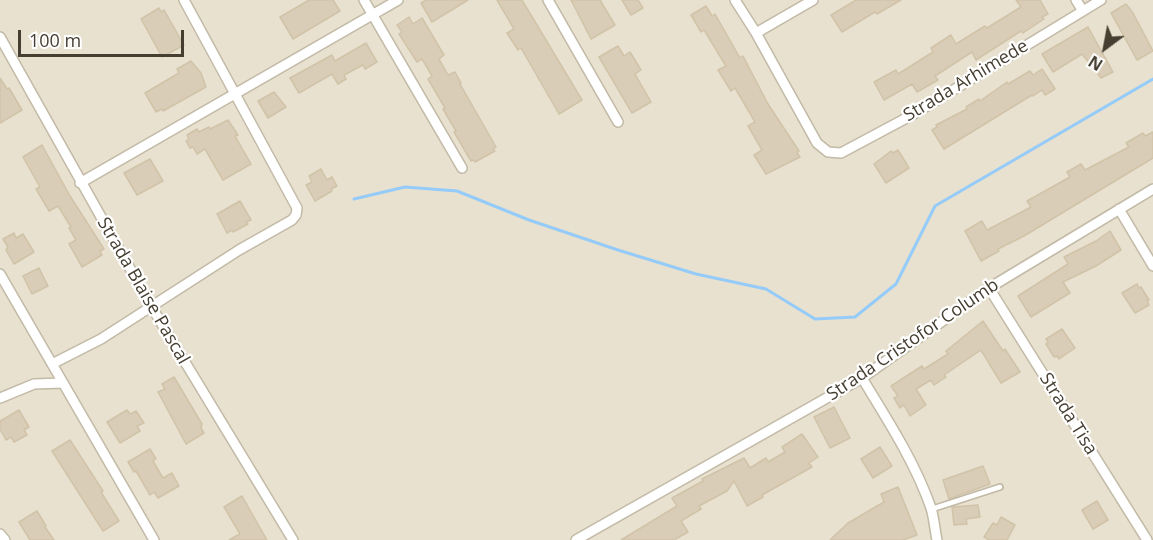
<!DOCTYPE html>
<html>
<head>
<meta charset="utf-8">
<style>
	body { margin:0 }
	#map { position:relative; width:1153px; height:540px; overflow:hidden; background:#f3eee1; font-family:"Open Sans",sans-serif }
	canvas { display:block }
	.north { position:absolute; left:1075px; top:18px; width:60px; height:60px; -webkit-text-stroke:4px #fff; paint-order:stroke; rotate:212deg; font-size:16px; font-weight:700; line-height:24px; text-align:center; color:#453e31 }
	.north::after { content:''; display:block; margin:auto; width:21px; height:27px; background:#453e31; clip-path:polygon(50% 0,100% 100%,50% 72%,0 100%) }
	.scale { position:absolute; left:18px; top:30px; width:166px; height:27px; box-sizing:border-box; border:3px solid #453e31; border-top:0; padding-left:8px; font-size:18px; line-height:21px; white-space:nowrap; color:#453e31; -webkit-text-stroke:4px #fff; paint-order:stroke }
</style>
</head>
<body>
<div id="map">
<canvas width="1153" height="540"></canvas>
<div class="north">N</div>
<div class="scale">100 m</div>
</div>
<script>
const c = document.querySelector('canvas').getContext('2d');
c.lineJoin = 'round';
function fill(path, color) {
  c.fillStyle = color;
  c.fill(path, 'evenodd');
}
function stroke(path, color, width, dash) {
  c.strokeStyle = color;
  c.lineWidth = width;
  c.lineCap = dash ? 'butt' : 'round';
  c.setLineDash(dash || []);
  c.stroke(path);
}
function write(font, color, halo, rows, align = 'center') {
  c.font = font + ' "Open Sans",sans-serif';
  c.lineWidth = 4.5;
  c.setLineDash([]);
  c.textBaseline = 'middle';
  c.strokeStyle = halo;
  c.fillStyle = color;
  for (const [text, x, y, turn = 0] of rows) {
    c.save();
    c.translate(x, y);
    c.rotate((+turn || 0) * Math.PI / 180);
    c.textAlign = isNaN(turn) ? turn : align;
    if (halo) c.strokeText(text, 0, 0);
    c.fillText(text, 0, 0);
    c.restore();
  }
}
const residential = new Path2D(`
	M0,0H1153V540H0Z`);
const stream = new Path2D(`
	M354,199L405,187L457,191L529,220L618,250L696,274L766,289L815,319L855,317L896,284L935,206L1153,79`);
const building = new Path2D(`
	M309,0H333L340,11L293,39L280,17Z
	M426,0H468L432,22L421,3Z
	M497,0H522L582,100L559,114L521,48L518,50L507,33L514,29Z
	M571,0H600L615,25L591,39Z
	M622,0H638L643,8L631,15Z
	M856,0H901L877,14L875,12L842,32L831,15Z
	M1016,0H1040L1048,14L1042,17L1044,19L1023,33L1021,31L976,60L972,52L935,76L938,80L917,92L912,84L884,100L874,82L896,70L898,74L933,52L931,48L951,35L956,44L985,26L987,28L1021,7Z
	M1126,4L1133,13L1153,51L1137,60L1111,13Z
	M706,6L712,16L715,14L740,58L743,56L768,104L799,151L797,153L800,157L766,174L754,155L762,150L748,126L755,122L735,88L731,91L718,70L726,66L704,30L701,32L691,15Z
	M159,8L161,12L164,10L184,45L162,57L141,19Z
	M409,17L413,24L422,18L444,55L439,59L448,75L455,72L461,83L460,84L496,147L493,149L495,151L475,162L474,160L471,161L454,132L456,131L443,109L445,108L428,79L432,76L422,59L417,62L399,34L402,32L397,25Z
	M1088,27L1113,72L1101,78L1082,54L1053,72L1042,54Z
	M366,43L377,62L365,69L363,65L344,75L346,79L338,84L332,74L299,93L290,78L332,55L335,61Z
	M618,46L624,56L630,52L641,70L635,74L651,102L632,113L599,57Z
	M191,61L201,73L206,87L163,111L162,109L156,112L145,93L179,73L177,69Z
	M1042,69L1055,89L1045,95L1042,90L1033,96L1032,95L944,149L932,130L937,127L936,125L967,109L966,107L979,99L980,101L1007,82L1008,84L1030,71L1033,75Z
	M0,78L7,89L9,88L22,110L0,123Z
	M274,92L286,107L268,118L258,101Z
	M228,120L238,135L235,136L251,164L223,180L205,149L197,154L193,147L190,148L186,141L189,139L187,135L197,129L199,132L209,127L210,129Z
	M1153,132V158L1024,236L998,249L999,251L981,261L965,231L982,221L987,230L1014,216L1031,207L1027,201L1070,177L1067,172L1081,164L1085,170L1129,147L1126,143L1143,133L1145,136Z
	M42,145L70,196L104,249L100,251L102,255L82,267L69,244L76,240L69,228L71,227L58,206L49,211L36,189L40,187L23,157Z
	M898,150L909,168L886,183L874,164L891,151L893,153Z
	M150,159L163,181L137,195L124,173Z
	M321,169L327,180L332,177L337,186L331,189L332,191L315,201L306,185L312,182L309,176Z
	M240,201L251,220L246,222L248,224L233,232L232,230L227,233L217,214Z
	M1110,231L1121,250L1096,266L1063,282L1070,293L1031,317L1018,296L1068,264L1064,257L1096,241Z
	M14,233L16,238L23,234L34,252L14,264L6,250L8,247L3,239Z
	M39,268L48,286L32,294L23,276Z
	M1137,284L1139,288L1141,287L1149,300L1147,301L1149,305L1135,313L1122,293Z
	M983,321L1003,351L1005,349L1020,372L1001,383L981,350L944,375L946,377L934,385L931,380L916,389L926,405L910,416L904,405L900,408L894,398L898,396L891,386L922,366L924,369L948,354L946,351Z
	M1062,329L1075,348L1059,359L1057,356L1054,357L1046,344L1048,342L1046,339Z
	M174,377L202,424L201,428L204,433L186,444L158,392L165,389L162,384Z
	M834,407L850,438L830,448L814,417Z
	M19,410L29,427L24,430L27,435L14,442L11,437L6,440L0,429V421Z
	M127,410L130,414L136,411L144,423L137,426L140,431L120,443L107,422Z
	M802,434L818,457L809,463L812,467L762,495L763,497L747,506L734,481L727,491L699,506L701,509L681,521L688,532L674,540H621L677,506L672,498L703,481L702,479L744,458L750,468L766,458L768,462L785,452L782,447Z
	M70,440L103,491L101,492L119,521L103,531L52,451Z
	M880,447L892,466L873,478L861,459Z
	M150,449L156,459L153,461L163,478L172,473L179,486L158,498L154,492L150,495L136,471L134,472L128,462Z
	M983,466L990,484L949,499L943,480Z
	M898,487L917,535L903,540H830L848,523L884,502L881,494Z
	M242,496L255,519L267,540H229L240,534L224,507Z
	M1097,501L1108,520L1093,529L1082,510Z
	M978,505L980,517L966,519L967,524L954,525L952,507Z
	M37,511L46,526L45,527L54,540H30L19,522Z
	M1001,517L1015,525L1007,540H989L984,537L993,523L997,525Z`);
const lane = new Path2D(`
	M932,509L1000,487`);
const street = new Path2D(`
	M364,0L462,168
	M548,0L618,122
	M735,0L756,33L817,143L828,152L841,153L914,114L1101,0
	M1076,0L1083,11
	M756,33L813,0
	M0,37L151,306L293,540
	M80,183L398,0
	M1119,209L1153,266
	M0,274L154,540
	M989,288L1147,540
	M52,364L101,339L239,250L292,220L296,215L297,208L184,0
	M862,378C887,419 915,462 931,508C934,518 935,530 937,540
	M0,398L34,384L62,383
	M0,534L5,540
	M576,540L862,378L989,288L1153,189`);
const streetNames = [
	["Strada Arhimede",966,81,-31],
	["Strada Blaise Pascal",143,291,60],
	["Strada Cristofor Columb",913,340,-34],
	["Strada Tisa",1068,414,58]
];
fill(residential, '#e8e1cf');
stroke(stream, '#95cbf8', 3);
fill(building, '#d9cdb8');
stroke(building, '#d1c3a8', 1.5);
stroke(lane, '#c2baa6', 8);
stroke(street, '#c2baa6', 12);
stroke(lane, '#fff', 4.5);
stroke(street, '#fff', 9);
write('18px', '#453e31', '#fff', streetNames);
</script>
</body>
</html>
